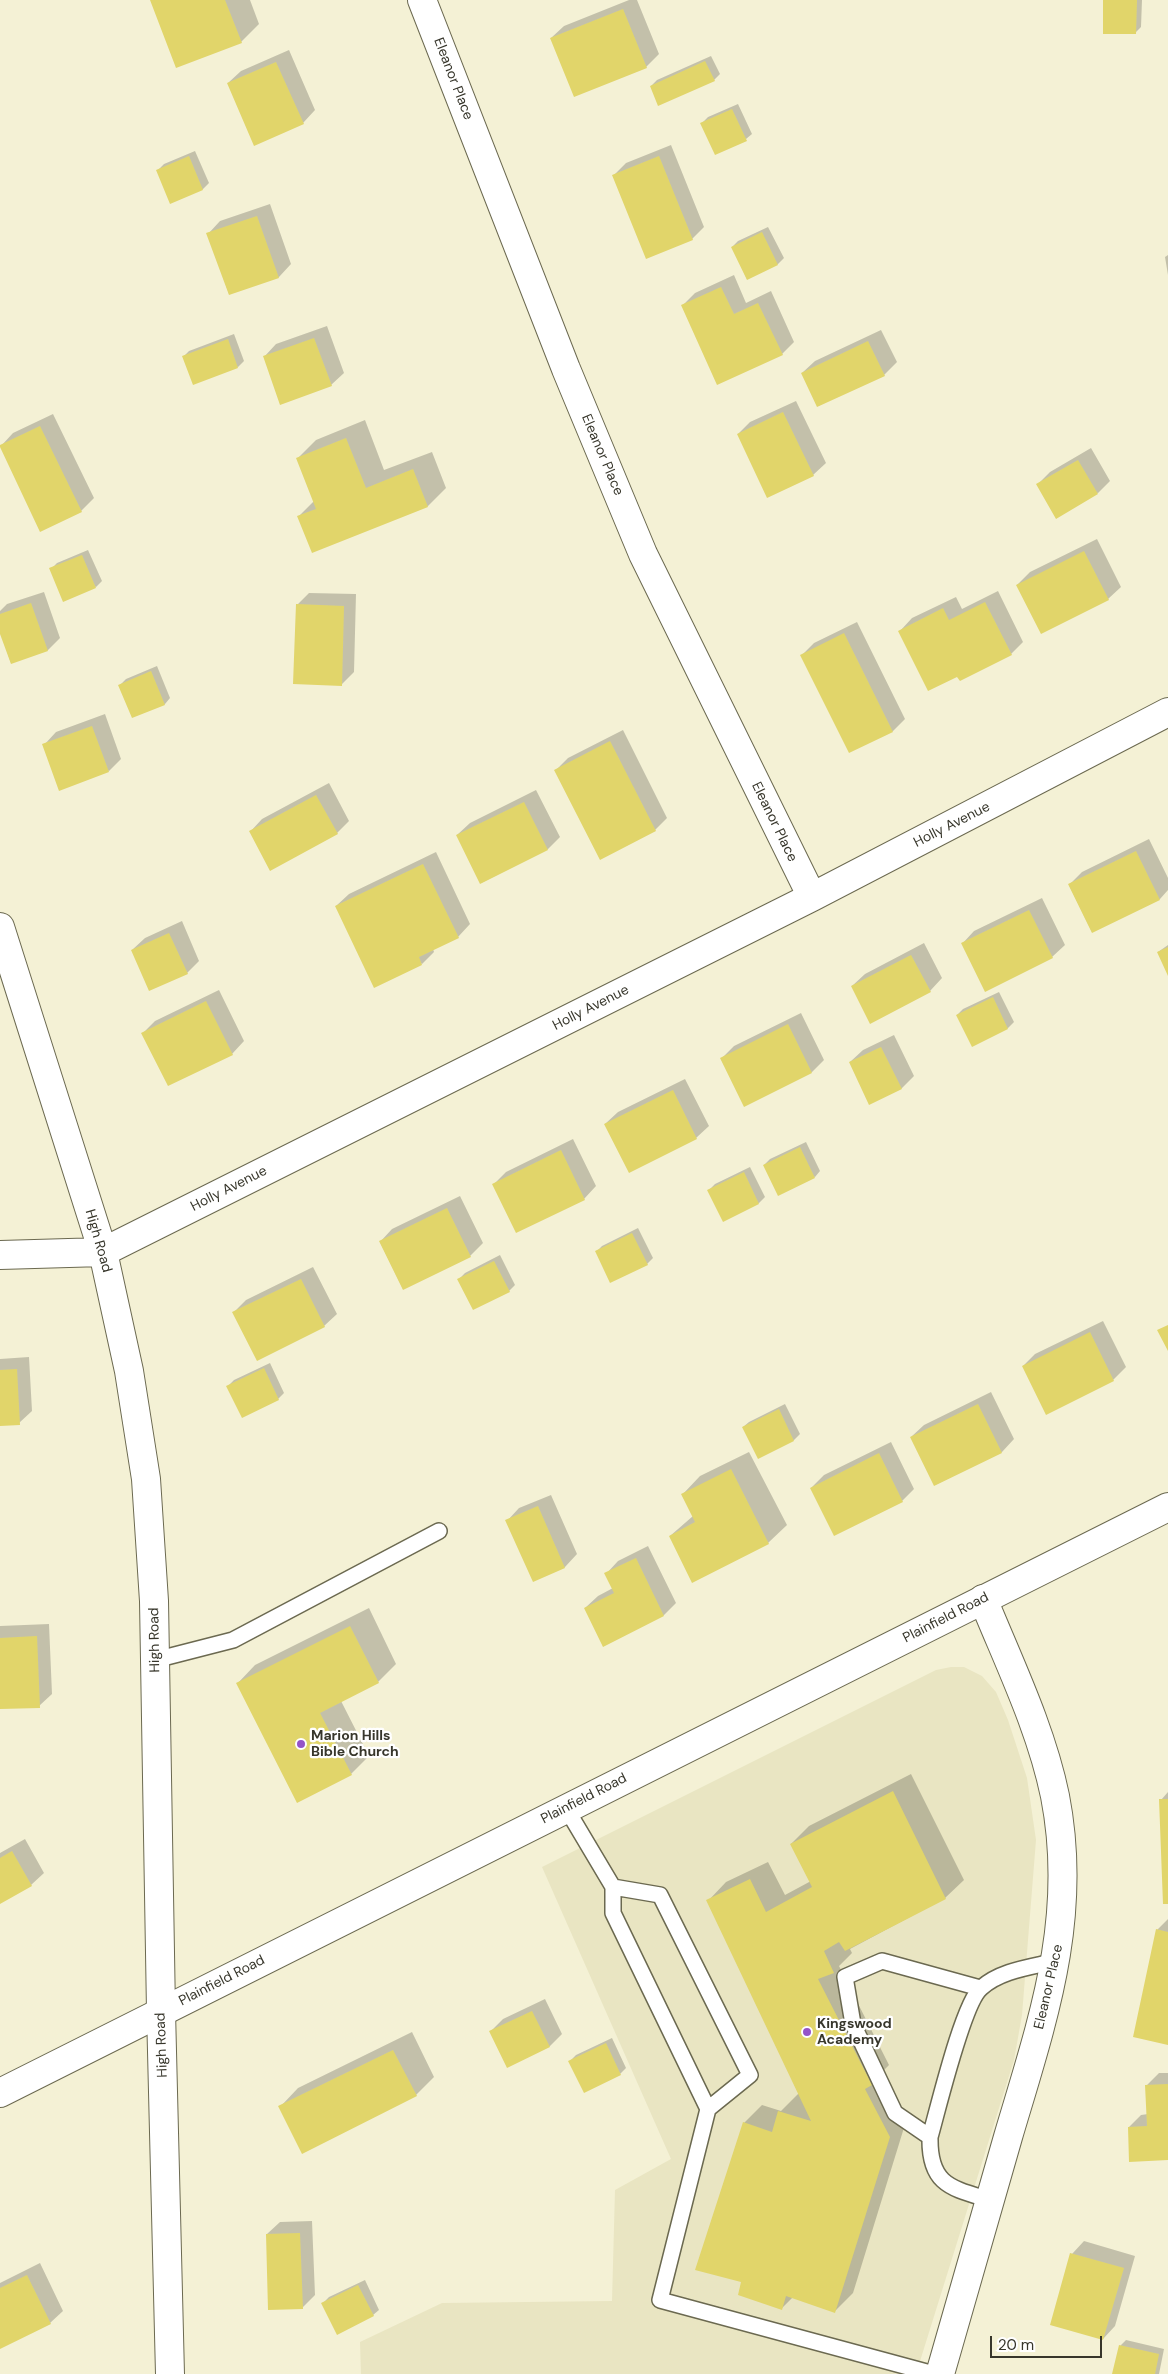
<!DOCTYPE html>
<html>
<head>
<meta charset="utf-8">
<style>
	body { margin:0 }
	#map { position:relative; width:1168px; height:2374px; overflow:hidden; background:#f4f1d5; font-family:"DM Sans",sans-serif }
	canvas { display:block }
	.scale { position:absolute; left:990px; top:2336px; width:112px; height:22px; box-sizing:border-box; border:2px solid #37362b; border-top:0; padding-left:6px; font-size:15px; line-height:18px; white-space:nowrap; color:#37362b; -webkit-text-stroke:4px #fff; paint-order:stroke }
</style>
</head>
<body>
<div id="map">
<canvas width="1168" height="2374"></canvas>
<div class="scale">20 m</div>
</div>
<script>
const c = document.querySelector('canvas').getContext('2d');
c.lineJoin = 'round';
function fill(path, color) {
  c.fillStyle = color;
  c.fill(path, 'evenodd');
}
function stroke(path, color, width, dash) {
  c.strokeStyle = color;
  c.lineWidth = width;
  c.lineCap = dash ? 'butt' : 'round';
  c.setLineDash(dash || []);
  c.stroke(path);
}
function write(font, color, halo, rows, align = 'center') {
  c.font = font + ' "DM Sans",sans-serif';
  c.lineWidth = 4.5;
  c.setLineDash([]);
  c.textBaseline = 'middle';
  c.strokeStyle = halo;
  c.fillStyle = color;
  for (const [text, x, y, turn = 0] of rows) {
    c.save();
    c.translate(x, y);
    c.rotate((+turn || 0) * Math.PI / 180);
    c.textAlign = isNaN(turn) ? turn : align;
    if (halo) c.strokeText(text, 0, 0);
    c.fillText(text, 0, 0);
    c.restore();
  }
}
const built = new Path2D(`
	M951,1667H964L982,1676L996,1692L1008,1720L1027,1778L1036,1840L1022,2015L1014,2060L916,2374H361L360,2342L442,2303L612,2301L615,2190L671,2159L542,1867L936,1670Z`);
const shadow = new Path2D(`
	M151,0H250L259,24L241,42Z
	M629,0H637L659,54L646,67L551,38L564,26Z
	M1105,0H1142L1141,27L1135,33Z
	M289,50L315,110L303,123L228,83L241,71Z
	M711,56L720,74L714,80L651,86L657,80Z
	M738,104L752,134L746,139L702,123L708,117Z
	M671,145L704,227L692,239L613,176L626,163Z
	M195,151L209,183L203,189L171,202L158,170L164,164Z
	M270,204L291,264L279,277L229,294L208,234L220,221Z
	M768,227L784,258L778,264L747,279L732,247L738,241Z
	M1168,255V275L1165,257Z
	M734,275L746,303L771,291L794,342L782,354L682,306L695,293Z
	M327,326L344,373L331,385L264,357L276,344Z
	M881,330L897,362L884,375L818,406L802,373L815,361Z
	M234,334L244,361L238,367L183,357L189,351Z
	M796,401L826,463L813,475L738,434L750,422Z
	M53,414L94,498L81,511L1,446L13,433Z
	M365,420L384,470L432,452L446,488L428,506L313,551L299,516L314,501L298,458L316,440Z
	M1091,448L1110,481L1098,493L1038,484L1050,472Z
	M1097,539L1121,587L1108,599L1017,585L1030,572Z
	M88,550L102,581L96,587L51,569L57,563Z
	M998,591L1023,642L1011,654L900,631L912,618L956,597L962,609Z
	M44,592L60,638L48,650L11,663L0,631V611L7,604Z
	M309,593L356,594L354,672L341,685L297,605Z
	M857,622L905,719L893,731L850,751L802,655L814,643Z
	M157,666L170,698L165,704L133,717L120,685L126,679Z
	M105,714L121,759L109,771L44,745L56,732Z
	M623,730L667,818L655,830L556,770L568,758Z
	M329,783L349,821L337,833L250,832L262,819Z
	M536,790L560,837L548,849L481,883L457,835L470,823Z
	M1149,839L1168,878V890L1160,899L1092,932L1069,885L1082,872Z
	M436,852L470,924L458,937L433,949L434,952L422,964L336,906L349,894Z
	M1042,898L1065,945L1052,957L962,944L974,931Z
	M182,921L199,961L187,973L132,950L145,938Z
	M924,943L942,978L930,991L852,986L865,974Z
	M1168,945V973L1158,952Z
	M219,990L244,1041L232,1054L143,1033L155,1021Z
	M999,992L1014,1022L1008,1028L972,1045L957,1015L963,1009Z
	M801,1013L824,1060L812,1072L745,1105L721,1059L734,1046Z
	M894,1035L914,1076L902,1088L870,1103L850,1062L863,1050Z
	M685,1079L709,1126L696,1138L605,1124L618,1112Z
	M573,1139L596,1186L584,1199L494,1184L506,1172Z
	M806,1142L820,1171L815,1177L764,1165L770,1159Z
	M750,1167L765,1197L759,1203L723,1220L709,1190L715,1184Z
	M460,1196L483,1243L470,1256L403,1289L380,1242L392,1229Z
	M638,1228L653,1258L647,1264L597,1251L602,1246Z
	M500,1255L515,1285L509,1291L459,1279L465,1273Z
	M313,1267L337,1314L324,1326L234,1312L246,1300Z
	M1103,1321L1126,1367L1113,1380L1046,1413L1023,1366L1035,1354Z
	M29,1357L32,1411L19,1423L0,1424V1359Z
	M270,1363L284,1393L278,1399L228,1386L234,1380Z
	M991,1392L1014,1439L1002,1452L935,1485L911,1437L924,1425Z
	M785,1404L800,1434L794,1440L758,1457L743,1427L749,1422Z
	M891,1442L914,1489L902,1501L811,1488L824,1475Z
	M749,1452L787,1525L768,1543L670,1536L693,1516L682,1495L700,1476Z
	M551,1495L577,1554L565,1567L533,1580L507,1521L519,1508Z
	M648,1546L676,1603L664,1615L604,1645L585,1608L598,1596L613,1588L606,1574L618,1561Z
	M369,1608L396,1664L378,1682L341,1701L369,1756L351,1774L237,1684L255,1665Z
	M49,1624L52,1694L39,1706L0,1708V1626Z
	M911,1774L964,1880L945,1898L850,1949L852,1953L839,1966L889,2065L883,2071L907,2118L853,2293L835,2311L793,2297L782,2308L743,2281L744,2123L762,2105L781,2111L799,2093L708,1901L726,1882L768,1862L785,1895L811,1881L791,1844L809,1826Z
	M1168,1792V1903L1161,1800Z
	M25,1839L44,1873L31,1885L0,1903V1853Z
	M1168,1919V2043L1157,1930Z
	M545,1999L562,2034L550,2046L508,2066L491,2031L503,2019Z
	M412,2032L434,2077L416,2095L280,2107L298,2088Z
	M612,2038L626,2068L620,2074L584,2091L570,2061L576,2055Z
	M1159,2073H1168V2159L1129,2127L1141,2115L1148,2114L1146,2086Z
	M312,2221L315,2295L302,2308L267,2234L280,2222Z
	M1084,2241L1135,2256L1115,2326L1103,2339L1072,2254Z
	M40,2263L63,2311L50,2323L0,2348V2283Z
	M365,2280L379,2310L373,2315L323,2303L329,2297Z
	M1126,2340L1164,2349L1159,2374H1114L1120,2346Z`);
const building = new Path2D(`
	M150,0H225L242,43L176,68Z
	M1103,0H1137L1136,34H1103Z
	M623,9L647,68L574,97L550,38Z
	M705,61L715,81L658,106L650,86Z
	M276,62L304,124L254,146L227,83Z
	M732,109L747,141L715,155L700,123Z
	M189,156L203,190L170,204L156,170Z
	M659,156L693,240L646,259L612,175Z
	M257,216L279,278L229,295L206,233Z
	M762,232L778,265L747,280L731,247Z
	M721,287L734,314L758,303L783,355L717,385L681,305Z
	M314,338L332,386L280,405L263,356Z
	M228,339L238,368L193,385L182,356Z
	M868,341L885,376L817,407L801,373Z
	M783,412L814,476L767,498L737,434Z
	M40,426L82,512L40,532L0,447V445Z
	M346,438L366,488L413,469L428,507L312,553L297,516L316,509L296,458Z
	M1078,460L1098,494L1056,519L1036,484Z
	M1084,551L1109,600L1041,634L1016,585Z
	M82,555L96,588L63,602L49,568Z
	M985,602L1012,655L960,681L957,677L928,691L898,631L943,608L949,620Z
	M31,603L48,651L11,664L0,634V614Z
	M296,604L344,606L342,686L293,684Z
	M844,633L893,732L849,753L800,655Z
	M151,671L165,705L132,718L118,685Z
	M92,726L109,772L59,791L42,744Z
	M610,741L656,831L600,860L554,770Z
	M316,795L338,834L270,871L249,831Z
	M524,802L548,850L480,884L456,835Z
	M1136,851L1160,900L1092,933L1068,884Z
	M423,864L459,938L419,957L422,965L374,988L335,906Z
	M1029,910L1053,958L985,992L961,943Z
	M169,933L188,974L149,991L131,950Z
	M1168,947V976L1157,952Z
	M911,955L931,992L870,1024L851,986Z
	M993,997L1008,1029L972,1047L956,1015Z
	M206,1001L233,1055L168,1086L141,1033Z
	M788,1024L812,1073L744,1107L720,1058Z
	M881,1047L902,1089L869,1105L849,1062Z
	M673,1090L697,1139L629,1173L604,1124Z
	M800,1147L815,1178L778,1196L763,1165Z
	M561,1150L585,1200L516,1233L492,1184Z
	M744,1172L759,1204L723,1222L707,1190Z
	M447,1208L471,1257L403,1290L379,1241Z
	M632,1233L648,1265L610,1283L595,1251Z
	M494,1261L510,1292L473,1310L457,1279Z
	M301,1279L325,1327L257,1361L232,1312Z
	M1168,1325V1351L1157,1330Z
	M1090,1332L1114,1381L1046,1415L1022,1366Z
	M264,1368L279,1400L242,1418L226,1386Z
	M17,1369L20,1425L0,1426V1370Z
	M978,1404L1002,1453L934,1486L910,1437Z
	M779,1409L794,1441L758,1459L742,1427Z
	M879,1453L903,1502L834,1536L810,1488Z
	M731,1469L769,1544L692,1583L669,1536L695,1522L681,1494Z
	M538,1506L565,1568L533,1582L505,1520Z
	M636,1558L664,1616L603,1647L584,1608L614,1593L604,1573Z
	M350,1626L379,1683L320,1713L352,1775L297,1803L236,1683Z
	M37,1636L40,1708L0,1709V1638Z
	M893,1791L946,1899L845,1951L839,1942L824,1951L834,1973L818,1979L872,2085L865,2089L890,2137L835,2313L786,2296L782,2310L738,2295L741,2282L695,2270L743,2122L772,2132L778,2111L811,2121L706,1900L750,1879L766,1912L812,1887L790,1844Z
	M1159,1799H1168V1904H1163Z
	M12,1851L32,1886L0,1904V1858Z
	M1156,1929L1168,1932V2045L1133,2037Z
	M532,2011L550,2047L507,2068L489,2031Z
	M606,2043L621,2075L584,2093L568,2061Z
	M393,2050L417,2096L302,2154L278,2106Z
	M1168,2084V2160L1129,2162L1128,2127L1147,2126L1145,2085Z
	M300,2233L303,2309L268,2310L266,2234Z
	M1070,2253L1124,2268L1103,2340L1050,2325Z
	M27,2275L51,2324L0,2349V2288Z
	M358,2285L374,2316L337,2335L321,2303Z
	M1119,2345L1159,2354L1155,2374H1112Z`);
const lane = new Path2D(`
	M155,1660L233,1640L439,1531
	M566,1808L613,1887V1913L708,2109L660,2300L934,2374
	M613,1887L660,1895L750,2075L708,2109
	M930,2137L895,2113L853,2024L845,1977L882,1961L980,1988
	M990,2200C951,2188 929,2185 930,2137C938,2109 963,2003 981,1988C1001,1970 1032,1967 1056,1961`);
const street = new Path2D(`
	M422,0L566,369L643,554L812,897
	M0,927L103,1252L129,1371L146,1479L154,1601L161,2011L170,2374
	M0,1255L103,1252L812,897L1168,712
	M940,2374C963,2295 986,2216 1008,2137C1042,2022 1079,1919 1055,1796C1041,1728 1009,1663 983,1599`);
const secondary = new Path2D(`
	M0,2093L1168,1507`);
const markers = [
	[301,1744,5,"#9453c8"],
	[807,2032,5,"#9453c8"]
];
const streetNames = [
	["Eleanor Place",453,79,69],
	["Eleanor Place",602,455,67],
	["Eleanor Place",774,822,64],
	["Holly Avenue",952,825,-27],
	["Holly Avenue",591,1008,-27],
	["Holly Avenue",229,1189,-27],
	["High Road",98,1241,74],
	["Plainfield Road",946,1618,-27],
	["High Road",155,1640,-91],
	["Plainfield Road",584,1799,-27],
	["Plainfield Road",222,1981,-27],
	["Eleanor Place",1049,1987,-77],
	["High Road",162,2045,-92]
];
const poiNames = [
	["Marion Hills",311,1736],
	["Bible Church",311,1752],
	["Kingswood",817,2024],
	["Academy",817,2040]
];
fill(built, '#e9e5c2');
fill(shadow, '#0003');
fill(building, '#e1d56a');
stroke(lane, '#6b6950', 18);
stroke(street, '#6b6950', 30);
stroke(secondary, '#6b6950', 30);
stroke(lane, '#fff', 15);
stroke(street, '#fff', 28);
stroke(secondary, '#fff', 28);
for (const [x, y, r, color] of markers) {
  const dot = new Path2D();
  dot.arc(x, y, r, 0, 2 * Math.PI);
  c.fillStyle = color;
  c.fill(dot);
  stroke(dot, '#fff', 2);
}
write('14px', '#37362b', '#fff', streetNames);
write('bold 14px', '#37362b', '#fff', poiNames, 'left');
</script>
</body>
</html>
